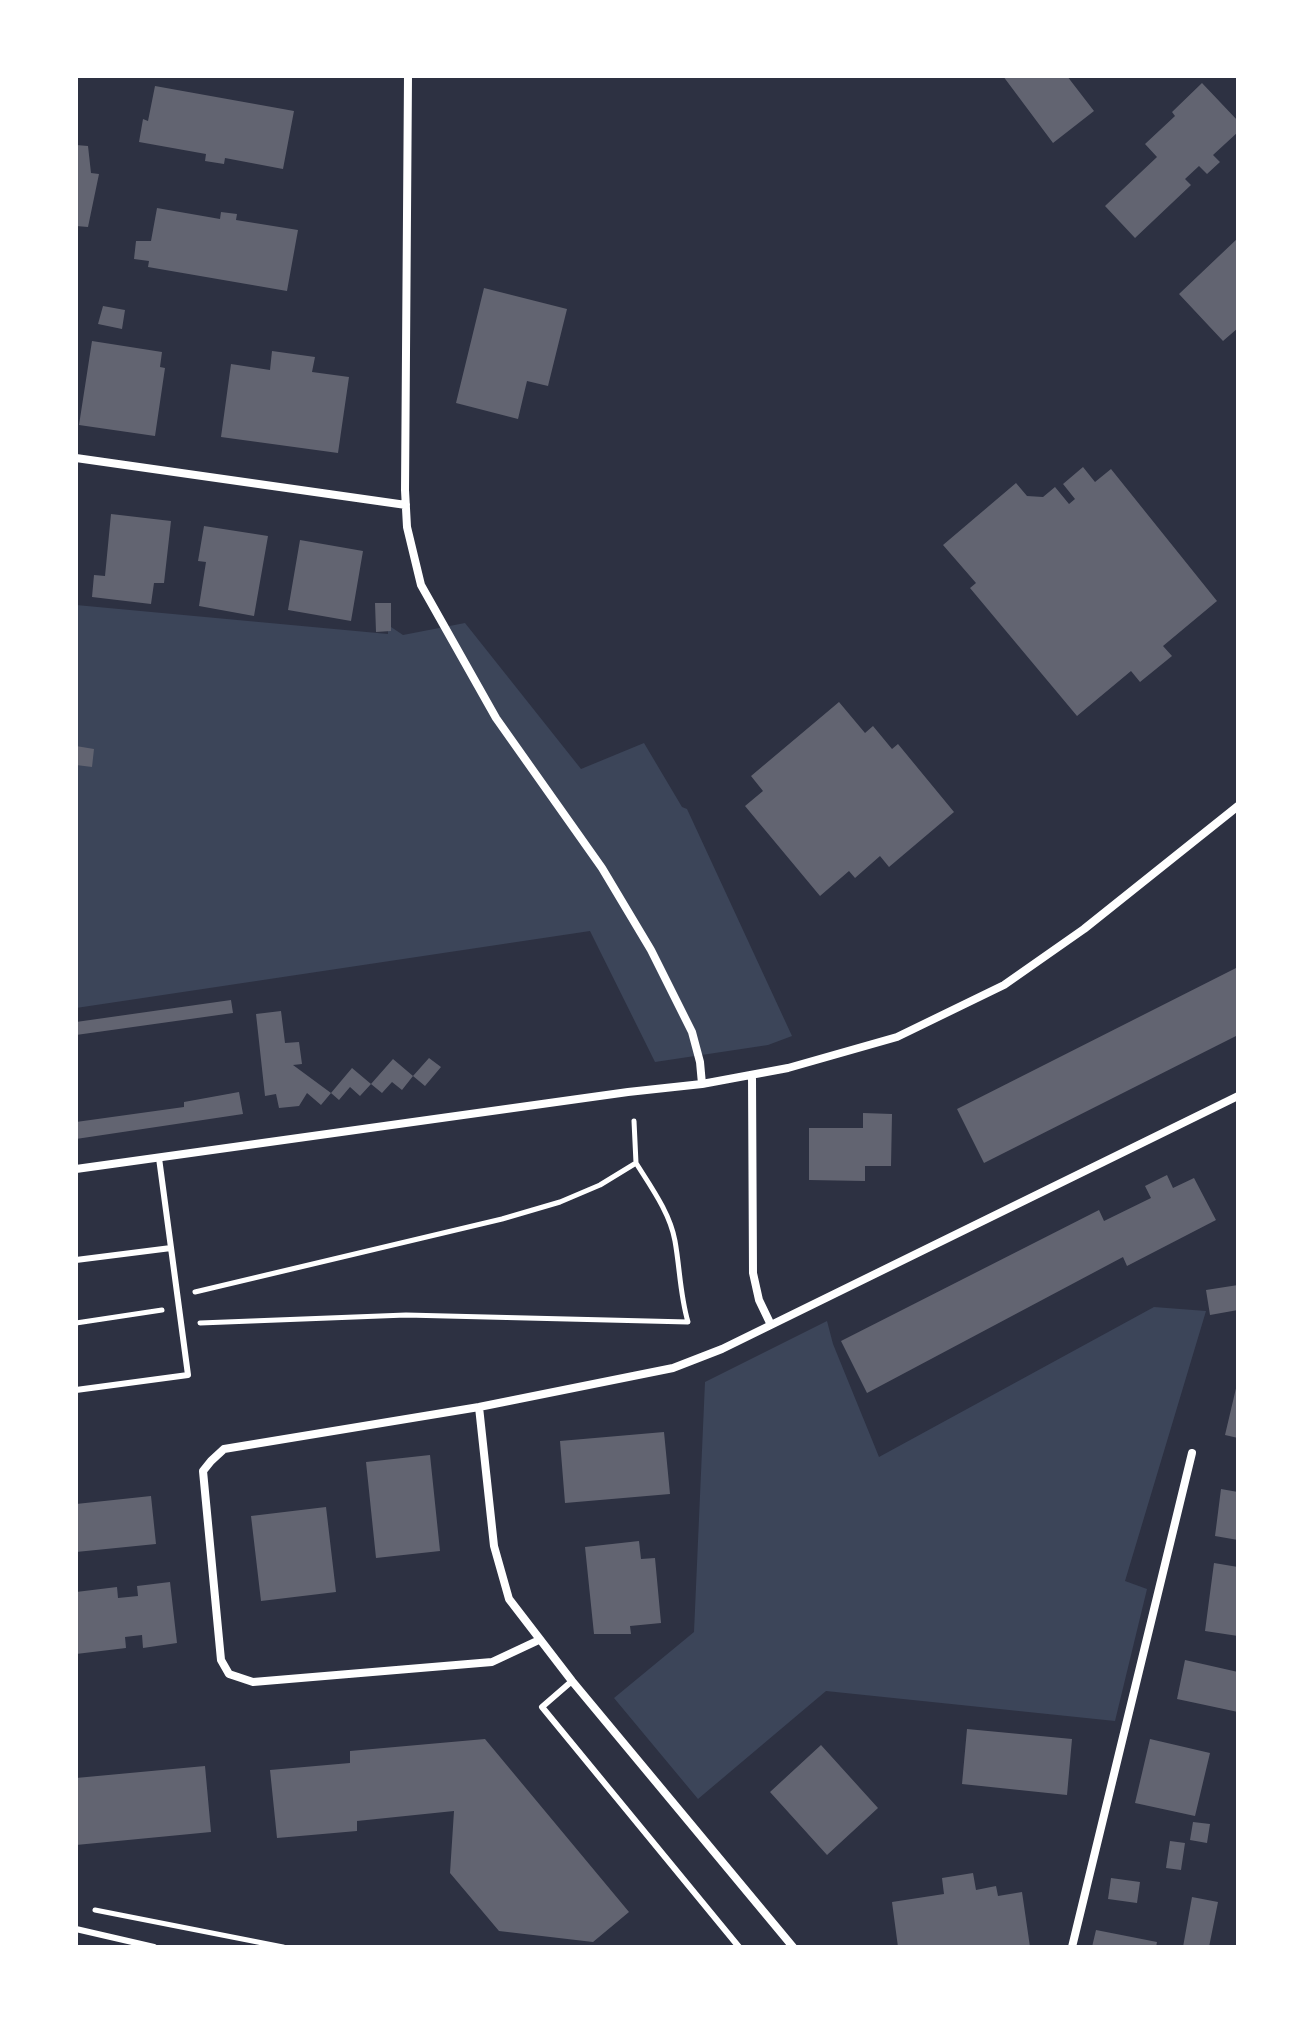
<!DOCTYPE html>
<html>
<head>
<meta charset="utf-8">
<style>
	body { margin:0 }
	#map { position:relative; width:1314px; height:2023px; overflow:hidden; background:#2d3142; font-family:Jost,sans-serif }
	canvas { display:block }
	.frame { position:absolute; inset:0; border:78px solid #fff; pointer-events:none }
</style>
</head>
<body>
<div id="map">
<canvas width="1314" height="2023"></canvas>
<div class="frame"></div>
</div>
<script>
const c = document.querySelector('canvas').getContext('2d');
c.lineJoin = 'round';
function fill(path, color) {
  c.fillStyle = color;
  c.fill(path, 'evenodd');
}
function stroke(path, color, width, dash) {
  c.strokeStyle = color;
  c.lineWidth = width;
  c.lineCap = dash ? 'butt' : 'round';
  c.setLineDash(dash || []);
  c.stroke(path);
}
const green = new Path2D(`
	M76,605L388,634V625L403,635L465,623L581,769L644,743L682,807L687,809L792,1036L768,1045L655,1062L590,931L76,1008Z
	M1154,1307L1206,1311L1125,1581L1147,1589L1115,1721L826,1691L698,1799L614,1698L694,1632L705,1382L827,1321L833,1344L879,1457Z`);
const building = new Path2D(`
	M1003,76H1067L1094,111L1053,143Z
	M1202,83L1238,121V132L1213,155L1220,162L1207,174L1199,166L1185,179L1191,185L1135,238L1105,206L1157,157L1145,144L1175,116L1172,112Z
	M155,86L294,111L283,169L225,158L224,164L205,161L206,154L139,142L143,119L148,121Z
	M76,145L88,146L91,173L99,174L88,227L76,226Z
	M157,208L220,219L221,212L237,214L236,220L298,230L287,291L148,267L149,261L134,259L136,241H151Z
	M1238,238V328L1223,341L1179,294Z
	M484,288L567,309L548,386L527,381L518,419L456,403Z
	M103,306L125,310L122,329L98,324Z
	M92,341L162,352L160,367L165,368L155,436L79,425Z
	M272,351L315,357L312,372L349,377L338,453L221,437L231,364L270,370Z
	M1083,467L1095,482L1111,469L1217,601L1163,646L1172,656L1140,682L1131,671L1077,716L970,588L976,583L943,545L1016,483L1027,496L1043,497L1055,487L1069,504L1075,499L1063,484Z
	M111,514L171,521L164,583H154L151,604L92,597L94,575L105,576Z
	M204,526L268,536L254,616L199,606L206,562L198,561Z
	M300,540L363,551L351,621L288,610Z
	M375,603H391V631L376,632Z
	M839,702L865,733L873,726L892,749L898,744L954,812L889,867L880,856L855,878L849,871L820,896L745,806L763,791L751,776Z
	M76,746L94,749L92,767L76,765Z
	M1238,967V1035L984,1163L957,1109Z
	M231,1000L233,1013L76,1035V1022Z
	M281,1011L285,1043L299,1042L302,1064L293,1065L331,1093L321,1105L307,1093L299,1106L279,1108L276,1094L265,1096L256,1014Z
	M429,1058L441,1067L425,1086L413,1076L402,1090L392,1082L382,1093L371,1084L360,1096L350,1087L339,1100L331,1093L352,1068L371,1084L393,1059L413,1076Z
	M239,1092L243,1114L76,1139V1122L184,1107V1102Z
	M863,1113L892,1114L891,1166H865V1181L809,1180V1128H863Z
	M1167,1175L1173,1188L1194,1178L1216,1220L1127,1266L1123,1257L867,1393L841,1341L1099,1210L1104,1221L1151,1198L1145,1186Z
	M1238,1285V1310L1210,1315L1206,1290Z
	M1237,1384L1238,1385V1438L1225,1435Z
	M664,1432L670,1494L565,1503L560,1441Z
	M430,1455L440,1551L376,1558L366,1462Z
	M1221,1489L1238,1492V1540L1215,1536Z
	M151,1496L156,1544L76,1552V1504Z
	M326,1507L336,1592L261,1601L251,1516Z
	M639,1541L641,1559L655,1558L661,1623L630,1626L631,1634H594L585,1547Z
	M1214,1563L1238,1567V1636L1205,1631Z
	M170,1582L177,1643L143,1648L142,1635L125,1637L126,1648L76,1654V1592L117,1587L118,1598L138,1596L137,1586Z
	M1185,1660L1238,1672V1712L1177,1699Z
	M967,1729L1072,1739L1067,1795L962,1784Z
	M485,1739L629,1912L593,1942L499,1931L450,1873L454,1811L357,1821V1831L277,1838L270,1770L350,1763V1751Z
	M1150,1739L1210,1753L1195,1816L1135,1803Z
	M821,1745L878,1808L827,1855L770,1792Z
	M205,1766L211,1832L76,1845V1778Z
	M1193,1822L1210,1824L1207,1843L1190,1840Z
	M1170,1841L1185,1843L1181,1870L1166,1868Z
	M973,1873L976,1890L996,1886L998,1896L1022,1892L1030,1947H898L892,1902L944,1894L942,1878Z
	M1111,1878L1140,1882L1137,1903L1108,1899Z
	M1192,1897L1218,1902L1209,1947H1183Z
	M1096,1930L1157,1942L1156,1947H1092Z`);
const path = new Path2D(`
	M195,1292L502,1219L560,1202L600,1185L636,1163L634,1121
	M76,1323L162,1310
	M200,1323L406,1315L688,1322C680,1295 680,1269 675,1241C670,1213 651,1187 636,1163
	M95,1910L283,1947`);
const service = new Path2D(`
	M76,1260L171,1248
	M76,1390L188,1375L159,1158
	M572,1681L542,1707L739,1947
	M76,1929L154,1947`);
const minor = new Path2D(`
	M408,76L405,490L407,527L421,585L496,718L602,868L651,950L692,1032L700,1062L702,1084
	M76,458L406,505
	M752,1075L753,1273L759,1300L771,1325
	M76,1169L628,1092L702,1084L788,1068L897,1037L1004,985L1084,929L1238,806
	M479,1407L494,1546L509,1599L572,1681L793,1947
	M539,1640L492,1662L253,1682L229,1674L221,1660L203,1471L211,1461L224,1449L479,1407L673,1368L722,1349L1238,1096
	M1072,1947L1192,1453`);
fill(green, '#3c4559');
fill(building, '#626471');
stroke(path, '#fff', 5);
stroke(service, '#fff', 6);
stroke(minor, '#fff', 8);
</script>
</body>
</html>
